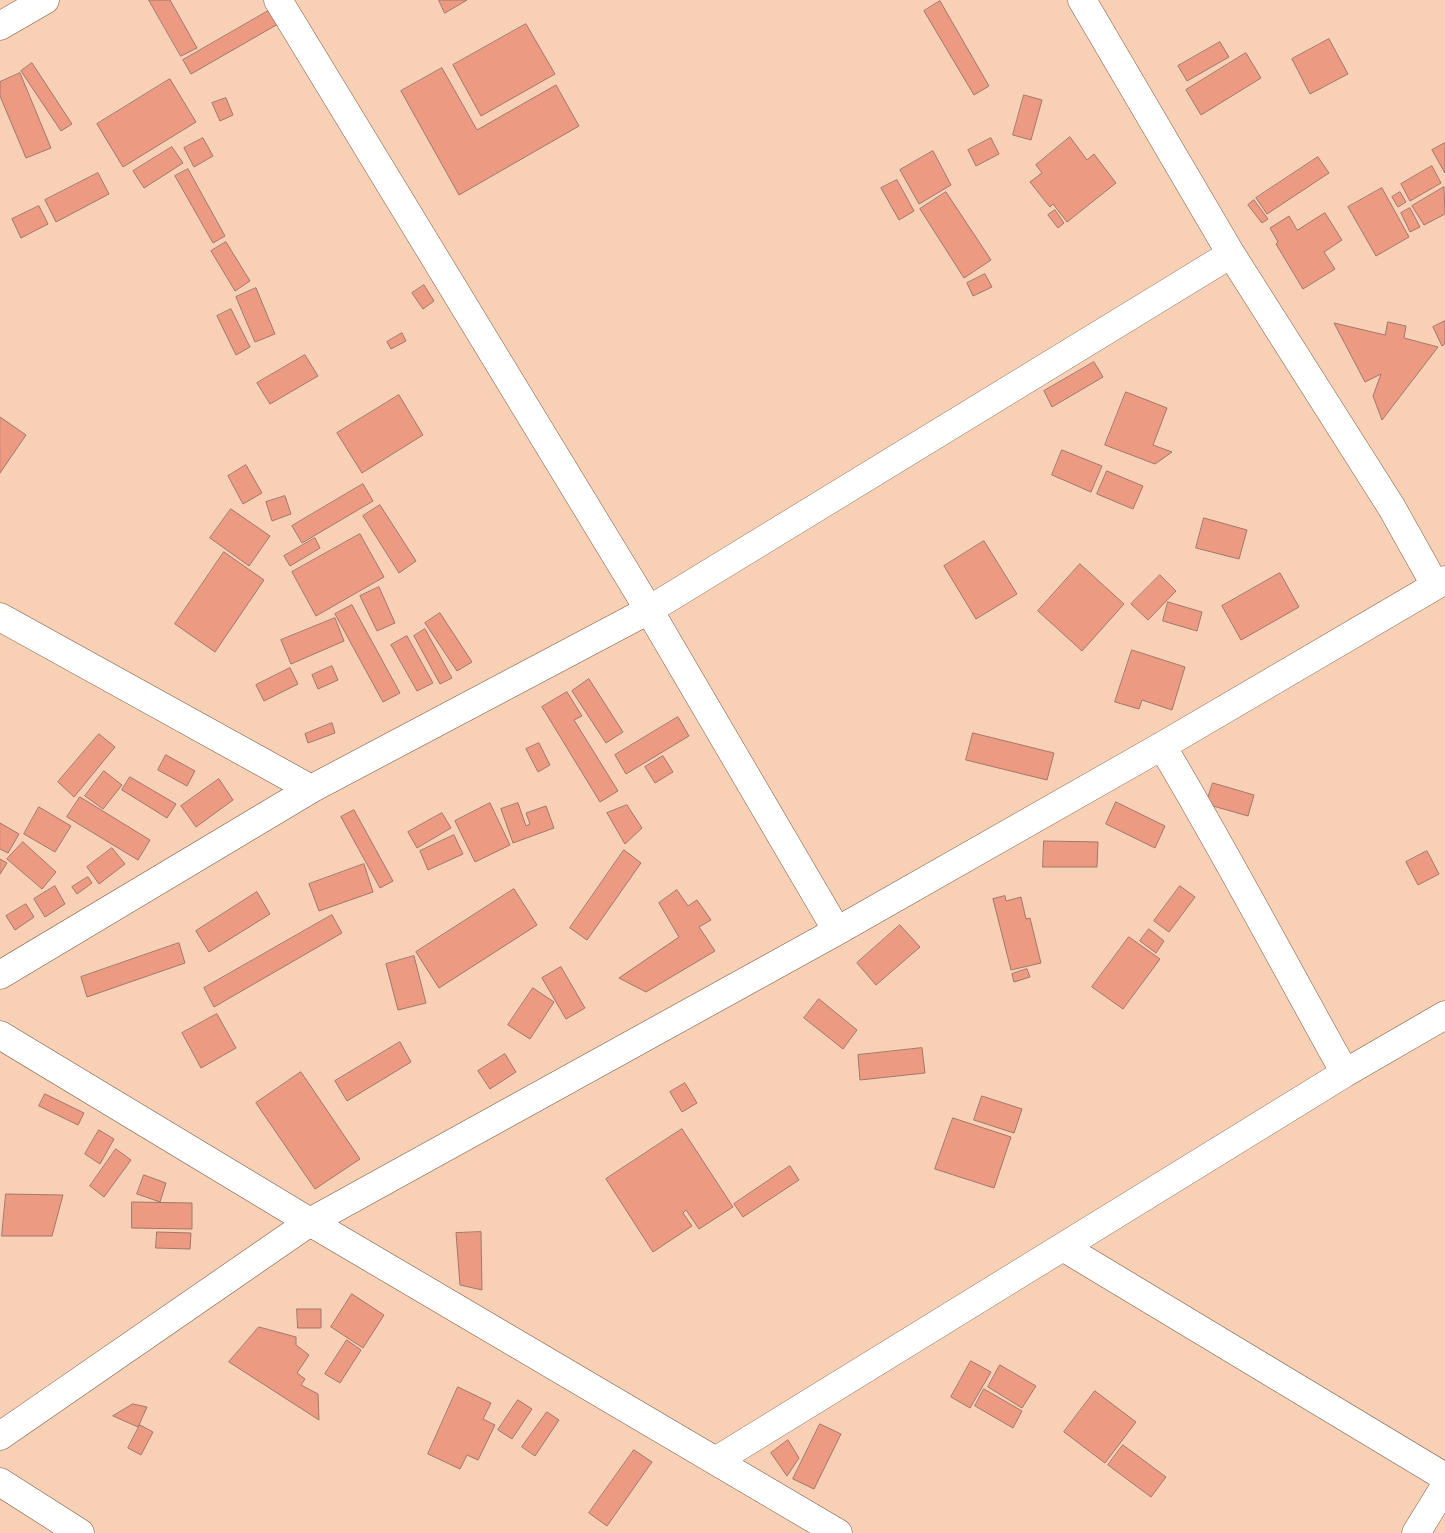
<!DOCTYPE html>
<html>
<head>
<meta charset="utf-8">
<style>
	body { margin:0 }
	canvas { display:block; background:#f7d0b5 }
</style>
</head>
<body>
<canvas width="1445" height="1533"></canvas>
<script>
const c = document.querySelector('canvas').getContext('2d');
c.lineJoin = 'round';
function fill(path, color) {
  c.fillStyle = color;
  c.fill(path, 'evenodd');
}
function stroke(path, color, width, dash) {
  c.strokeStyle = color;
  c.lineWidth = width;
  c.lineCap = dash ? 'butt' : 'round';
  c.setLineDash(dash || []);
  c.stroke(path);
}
const building = new Path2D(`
	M149,0H170L197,48L181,56Z
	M439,0H467L445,13Z
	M940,1L989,86L974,95L924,11Z
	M270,10L278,24L191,74L183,60Z
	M526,24L555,74L481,116L453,65Z
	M1329,39L1348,74L1310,94L1292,59Z
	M1220,42L1229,57L1187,81L1178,66Z
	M1246,53L1261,78L1201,115L1186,90Z
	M32,63L72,124L61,131L21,71Z
	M442,68L477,130L556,85L579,126L459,195L401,91Z
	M20,73L51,148L26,158L0,96V82Z
	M170,79L196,122L123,167L97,124Z
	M1024,95L1042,100L1031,140L1013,135Z
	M226,98L233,115L220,121L212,103Z
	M1070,137L1087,160L1094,154L1116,183L1067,222L1053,204L1050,207L1030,182L1042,173L1036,165Z
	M203,138L213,156L194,167L184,148Z
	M991,138L999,154L976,166L968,150Z
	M1445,143V173L1432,150Z
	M172,147L183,163L144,188L133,171Z
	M933,151L951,185L919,204L900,170Z
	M1318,157L1329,173L1267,214L1256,198Z
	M1432,166L1441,183L1410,201L1401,184Z
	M188,169L225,236L213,243L175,176Z
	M98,173L109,194L56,222L45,200Z
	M897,180L914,211L899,220L881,188Z
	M1444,187L1445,214L1424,225L1412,206Z
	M1382,188L1409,237L1376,256L1348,207Z
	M946,192L991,260L964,278L920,209Z
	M1400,192L1406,202L1398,207L1392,197Z
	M1254,200L1268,219L1262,223L1248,205Z
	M39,206L48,224L21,238L12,219Z
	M1410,208L1420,227L1410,232L1401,213Z
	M1055,210L1064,223L1058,228L1048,215Z
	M1325,213L1342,240L1324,252L1335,269L1303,289L1276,244L1278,242L1270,228L1289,216L1297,230Z
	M226,242L250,281L235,291L211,251Z
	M985,274L992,287L973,296L967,283Z
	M424,285L434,301L423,309L412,293Z
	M256,288L275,334L255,342L236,297Z
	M231,309L250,347L236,355L217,316Z
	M1445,321V344L1442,346L1433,327Z
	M1388,322L1406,326L1404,338L1438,347L1382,420L1373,396L1381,374L1365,382L1334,323L1385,335Z
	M402,333L406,341L391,349L387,342Z
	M305,355L318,376L270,404L257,383Z
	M1094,362L1103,377L1052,407L1044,391Z
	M1126,392L1167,408L1153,445L1172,452L1155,464L1105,445Z
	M399,395L423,435L362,473L337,433Z
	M0,417L26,435L0,473Z
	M1062,450L1102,466L1091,492L1052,475Z
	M246,465L262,493L243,504L228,476Z
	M1107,471L1143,486L1133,509L1097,494Z
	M363,484L373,501L302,543L292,526Z
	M285,496L291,514L272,521L266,502Z
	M380,505L416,561L399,573L363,516Z
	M231,509L270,536L249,566L210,538Z
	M1204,518L1247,530L1239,559L1196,548Z
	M360,534L384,577L316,616L292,572Z
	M315,538L320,548L290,566L284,556Z
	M984,541L1017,594L976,619L944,566Z
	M224,552L264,580L215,652L175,624Z
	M1080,564L1124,604L1082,651L1038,611Z
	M1280,573L1299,607L1241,640L1222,606Z
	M1160,575L1176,591L1148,620L1131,604Z
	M379,587L395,623L377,631L360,596Z
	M1168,602L1202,612L1197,631L1163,621Z
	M352,605L400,693L383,702L335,614Z
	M440,613L472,662L457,671L425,623Z
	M335,618L344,641L291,664L281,640Z
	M425,629L452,678L440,684L414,636Z
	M407,636L433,683L417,691L391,645Z
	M1132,650L1185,667L1172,710L1142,700L1139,709L1115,702Z
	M332,666L338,680L318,689L312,675Z
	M290,668L298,684L264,701L256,685Z
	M589,679L623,732L606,743L572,691Z
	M567,692L582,716L574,720L618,791L600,802L542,707Z
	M678,717L689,736L626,774L615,755Z
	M332,723L335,733L308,743L305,734Z
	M973,733L1054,753L1047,780L966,760Z
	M99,734L115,747L74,797L58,782Z
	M539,743L550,765L538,772L526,749Z
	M166,755L195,771L187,786L158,770Z
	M663,756L673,772L655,783L645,767Z
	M104,771L122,785L103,809L85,796Z
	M130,777L176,804L167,818L122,790Z
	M219,779L233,800L196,827L181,806Z
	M1213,783L1254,795L1248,816L1206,804Z
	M80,797L150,840L138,860L67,817Z
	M1116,802L1165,826L1155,848L1106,824Z
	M490,803L510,845L475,862L455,821Z
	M518,803L526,826L530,824L526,813L546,806L554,828L513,843L501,809Z
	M627,805L642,828L625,844L607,813Z
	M39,807L71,826L55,852L24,834Z
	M354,810L393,881L380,888L341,817Z
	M442,813L451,828L417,848L408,832Z
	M0,823L19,834L8,853L0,849Z
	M454,835L463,854L428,870L420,851Z
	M1044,841L1098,842L1097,867H1043Z
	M23,842L56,872L42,889L7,859Z
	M112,848L125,864L99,884L87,867Z
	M624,850L641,863L587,940L570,928Z
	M1427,851L1439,874L1418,885L1406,862Z
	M0,859L7,863L0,874Z
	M364,864L373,892L319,911L309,884Z
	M88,877L92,883L77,894L72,887Z
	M55,886L65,904L45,917L34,899Z
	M1180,886L1195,897L1169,932L1154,921Z
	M514,889L537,925L439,988L416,952Z
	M677,890L688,906L697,900L711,920L699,927L715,951L646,992L619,978L679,937L659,903Z
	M257,892L270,914L209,952L196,931Z
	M1005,896L1006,901L1021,897L1026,919L1030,918L1041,963L1011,970L993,899Z
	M26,904L34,917L15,930L6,916Z
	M332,915L342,933L214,1007L204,988Z
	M900,925L920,947L876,985L857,963Z
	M1149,929L1164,941L1156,953L1140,941Z
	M1129,937L1160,959L1123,1009L1092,987Z
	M179,943L185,963L87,997L81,977Z
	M414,956L426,1003L398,1010L386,964Z
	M561,967L585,1008L566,1019L542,978Z
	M1027,969L1030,977L1014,982L1012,974Z
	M533,988L554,1002L530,1039L508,1025Z
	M819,999L857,1030L843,1049L804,1018Z
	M217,1014L236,1048L201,1068L182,1033Z
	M400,1042L411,1062L347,1101L335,1081Z
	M922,1048L925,1073L860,1080L858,1055Z
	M505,1054L516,1072L490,1089L478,1071Z
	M301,1072L360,1159L315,1189L256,1103Z
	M685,1083L697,1103L682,1112L670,1092Z
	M45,1094L84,1113L78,1125L39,1106Z
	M982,1096L1022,1109L1014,1133L974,1120Z
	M953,1118L1011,1137L994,1188L935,1169Z
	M682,1129L733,1207L699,1229L686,1210L683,1213L692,1226L653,1252L606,1179Z
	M99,1130L114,1139L100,1164L85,1154Z
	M116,1149L131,1160L104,1197L90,1186Z
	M790,1166L799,1180L743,1217L734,1204Z
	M144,1175L166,1183L160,1202L137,1194Z
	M6,1194L63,1195L52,1236H2Z
	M132,1202L192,1203V1229L132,1228Z
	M157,1232L191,1233L190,1249L156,1248Z
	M481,1232L482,1290L460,1285L456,1233Z
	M352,1294L384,1315L363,1348L331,1327Z
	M297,1309H321V1328H298Z
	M259,1327L296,1337V1345L309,1355L297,1373L305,1379L301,1385L318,1394L319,1420L229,1362Z
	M347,1340L361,1350L340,1383L325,1374Z
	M971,1361L991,1372L970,1408L951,1397Z
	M1000,1365L1036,1386L1022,1408L988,1387Z
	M458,1387L491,1403L483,1419L495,1425L478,1460L467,1455L460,1469L428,1454Z
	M984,1389L1022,1411L1013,1428L975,1406Z
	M1095,1391L1136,1422L1105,1463L1064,1432Z
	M518,1400L532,1409L512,1439L498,1430Z
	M133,1404L147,1407L138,1427L113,1416Z
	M547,1412L559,1420L535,1456L522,1447Z
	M820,1424L841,1434L814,1489L793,1479Z
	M140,1425L153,1432L141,1455L128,1448Z
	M788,1440L799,1458L787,1476L771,1453Z
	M1123,1445L1166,1477L1151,1497L1108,1465Z
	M634,1450L652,1462L607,1526L589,1513Z`);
const minor = new Path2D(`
	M278,0L649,610L837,931
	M1082,0L1231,254L1392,508L1435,585
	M0,26L45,0
	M0,617L311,789
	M1162,746C1226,853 1284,964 1345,1073
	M0,975L311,789L649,610L1231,254
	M0,1035L310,1222L838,1533
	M1063,1247L1445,1477
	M0,1436L310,1222L837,931L1162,746L1445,580
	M717,1460L1345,1073L1445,1015
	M0,1482L80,1533
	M1416,1533L1445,1486`);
fill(building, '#ed9a83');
stroke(building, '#a1776a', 1);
stroke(minor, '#7c5b43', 29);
stroke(minor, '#fff', 28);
</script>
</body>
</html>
